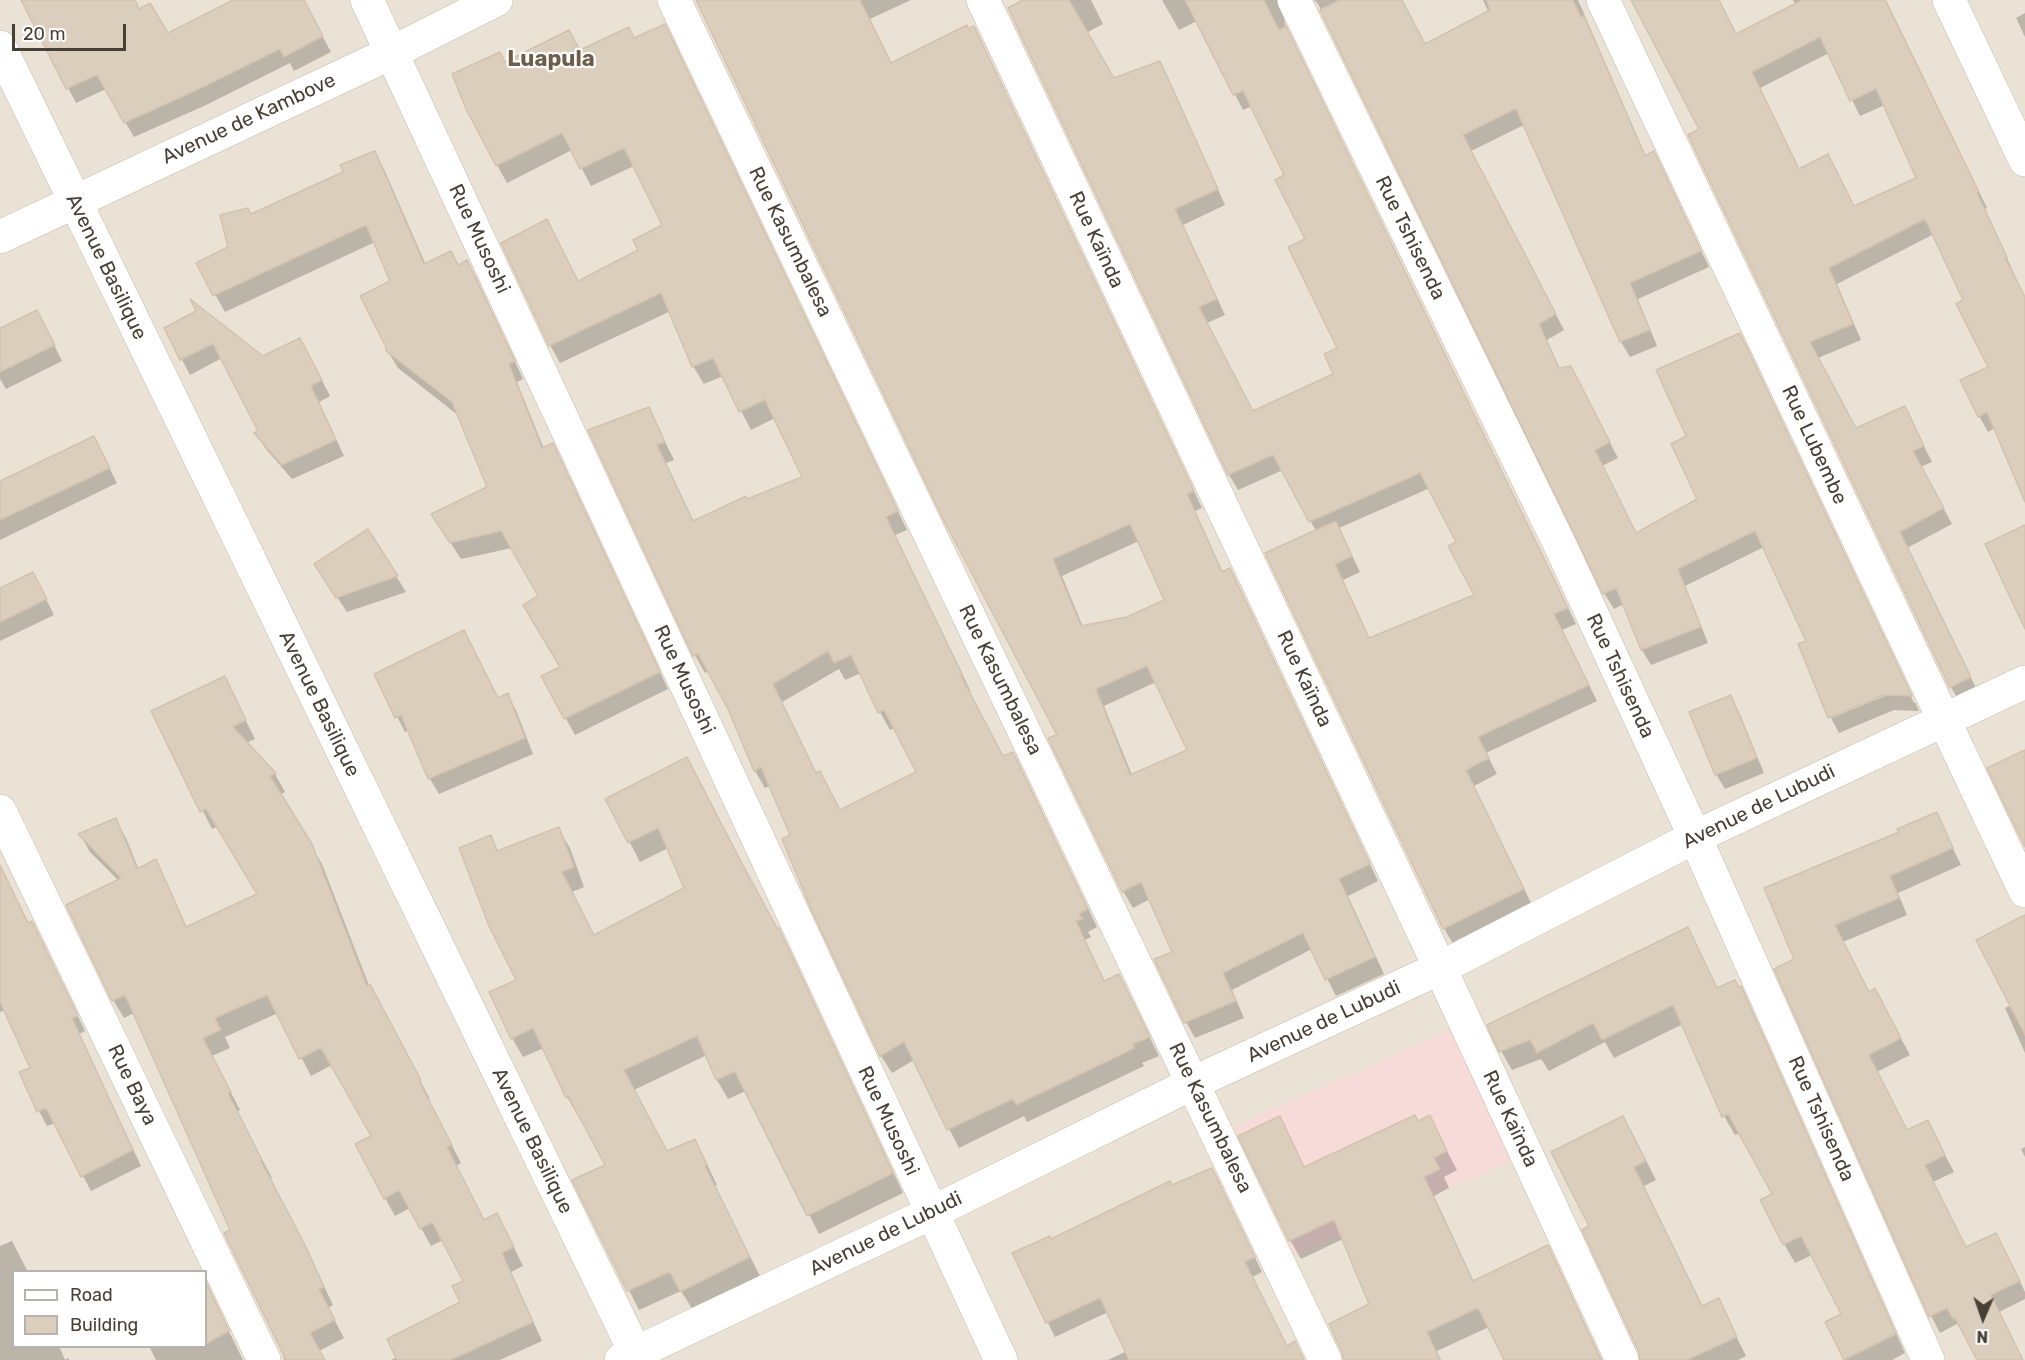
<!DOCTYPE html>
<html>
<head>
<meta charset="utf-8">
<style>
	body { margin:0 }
	#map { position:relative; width:2025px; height:1360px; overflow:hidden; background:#f5f0e6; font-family:Rubik,sans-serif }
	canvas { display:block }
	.legend { position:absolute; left:12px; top:1270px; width:195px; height:78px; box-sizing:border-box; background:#fff; border:2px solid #b6b3ae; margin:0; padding:8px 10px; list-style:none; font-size:18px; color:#494035 }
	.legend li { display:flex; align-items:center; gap:12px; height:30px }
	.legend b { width:30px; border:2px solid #b6b3ae }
	.north { position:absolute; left:1953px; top:1288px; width:60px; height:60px; -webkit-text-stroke:4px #fff; paint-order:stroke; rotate:182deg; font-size:16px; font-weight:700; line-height:24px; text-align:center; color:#494035 }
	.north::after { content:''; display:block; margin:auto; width:21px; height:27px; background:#494035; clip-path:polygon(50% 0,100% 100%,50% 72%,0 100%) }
	.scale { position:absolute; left:12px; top:24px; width:114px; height:27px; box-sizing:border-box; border:3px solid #494035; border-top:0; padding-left:8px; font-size:18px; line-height:21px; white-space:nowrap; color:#494035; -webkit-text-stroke:4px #fff; paint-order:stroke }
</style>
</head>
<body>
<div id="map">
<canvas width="2025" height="1360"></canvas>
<ul class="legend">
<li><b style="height:8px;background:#fff"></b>Road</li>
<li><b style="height:16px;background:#dbcebd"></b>Building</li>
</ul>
<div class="north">N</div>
<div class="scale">20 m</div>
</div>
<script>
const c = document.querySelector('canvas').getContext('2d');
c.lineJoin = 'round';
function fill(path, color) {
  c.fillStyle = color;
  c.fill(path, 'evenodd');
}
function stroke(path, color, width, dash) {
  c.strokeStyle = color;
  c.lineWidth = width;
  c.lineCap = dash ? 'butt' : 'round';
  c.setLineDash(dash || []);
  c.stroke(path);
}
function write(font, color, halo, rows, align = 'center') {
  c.font = font + ' Rubik,sans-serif';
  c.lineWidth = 4.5;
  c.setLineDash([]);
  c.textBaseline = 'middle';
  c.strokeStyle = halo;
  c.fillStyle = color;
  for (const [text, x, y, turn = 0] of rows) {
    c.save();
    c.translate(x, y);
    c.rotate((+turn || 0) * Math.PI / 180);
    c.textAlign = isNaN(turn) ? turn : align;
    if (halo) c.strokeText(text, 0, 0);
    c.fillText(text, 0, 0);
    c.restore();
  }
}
const residential = new Path2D(`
	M0,0H2025V1360H0ZM14,1272H206V1346H14Z`);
const medical = new Path2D(`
	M1450,1030L1513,1160L1292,1257L1228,1130ZM1414,1115L1418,1121L1430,1116L1447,1151L1434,1158L1439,1169L1285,1242L1235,1137L1280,1117L1308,1175L1318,1160Z`);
const shadow = new Path2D(`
	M23,0H111L167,35L246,0H303L331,52L294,71L290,63L204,106L134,137L106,89L76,103Z
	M697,0H911L870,19L892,64L974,28L1202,508L1195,511L1223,573L1230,570L1239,587L1378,881L1348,896L1384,974L1336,996L1312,949L1232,990L1244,1018L1195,1038L1186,1022L1174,953L1150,899L1133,908L1123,891L1059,735ZM1139,541L1166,601L1128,618L1083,627L1062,576ZM1156,682L1189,750L1132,775L1104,706Z
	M1026,0H1091L1103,24L1086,33L1113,80L1159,62L1168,78L1225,205L1183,225L1225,315L1207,323L1254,413L1335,375L1339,348L1286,176L1252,106L1243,110L1197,21L1179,30L1162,0H1293L1284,15L1285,26L1576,624L1562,630L1597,701L1486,753L1497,774L1474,786L1532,905L1453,944L1444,928L1316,531L1283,470L1238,490L1229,475L1010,9ZM1430,488L1458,542L1476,596L1370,639L1343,580L1360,572L1339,528Z
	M1314,0H1401L1425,46L1489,13L1483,0H1578L1646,157L1662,169L1709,267L1638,299L1657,346L1630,357L1621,342L1524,125L1471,151L1564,330L1547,340L1560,370L1579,383L1618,458L1602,466L1637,534L1699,500L1688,437L1746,349L1914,703L1915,702L1919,711L1894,710L1839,733L1831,718L1892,693L1808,642L1764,547L1685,586L1708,643L1651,665L1642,650L1624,604L1614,609L1604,593L1318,4Z
	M1633,0H1718L1736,36L1796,5L1793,0H1886L1987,208L1985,209L2025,298V484L1995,428L1988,432L1979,416L1990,367L1965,301L1934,234L1837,284L1861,340L1818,358L1856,429L1904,407L1932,462L1921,467L1952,524L1907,548L1979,694L1960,703L1951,687L1701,130ZM1829,53L1860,116L1885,105L1918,178L1855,207L1799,170L1760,88Z
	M2025,13V37L2016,18Z
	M634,39L674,43L907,530L895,535L971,692L969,693L1003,758L1013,754L1023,772L1097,927L1088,932L1091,937L1085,940L1105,982L1119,976L1159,1056L1142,1063L1144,1066L1027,1122L1024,1116L959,1148L914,1060L892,1073L881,1056L813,908L792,835L771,785L765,788L755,771L729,708L709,671L705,673L695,655L649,409L674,460L666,463L694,522L804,478L775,418L751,430L723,376L704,384L693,366L671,311L560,363L550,345L579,282L640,251L664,226L634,166L591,186L572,150L507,183L497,165L505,64L580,52ZM839,669L845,680L861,673L880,712L890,730L894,728L918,772L840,811L816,774L782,702Z
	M374,153L384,169L426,265L458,266L467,262L477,279L523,379L517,382L544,449L552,445L562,462L668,689L575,735L543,677L562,668L540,597L512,548L461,559L443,531L488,488L459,416L398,368L387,350L392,282L375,242L225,312L198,264L230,248L251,215L345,173Z
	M45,327L62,361L6,389L0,379V329Z
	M166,329L263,358L309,355L330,396L319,402L344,456L292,479L265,448L257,433L260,432L222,358L190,375Z
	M102,453L117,483L0,540V483Z
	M368,531L406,592L347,612L325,579Z
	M41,589L54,615L0,641V590Z
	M376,675L498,699L507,695L516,710L533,754L439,794L430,779L409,730L405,732Z
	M224,678L255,739L246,743L275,774L285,792L280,795L322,864L370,988L430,1099L428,1100L461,1163L456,1166L484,1221L507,1233L523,1266L511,1272L542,1341L500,1360H391L398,1357L461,1303L465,1282L443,1240L431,1246L410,1208L395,1216L385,1198L373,1137L332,1065L311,1076L278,1013L225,1037L230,1048L212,1056L240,1110L237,1112L272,1178L270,1179L314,1265L333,1305L328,1308L344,1338L319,1351L324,1360H284L283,1352L232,1231L134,1013L124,1018L113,1000L119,881L90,852L80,834L116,820L126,838L139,870L155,861L165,879L187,928L259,895L218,826L212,829L153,712Z
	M1730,697L1739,712L1764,773L1725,789L1716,774Z
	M698,778L777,930L789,949L903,1193L819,1234L746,1091L728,1099L717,1080L707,1055L634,1090L667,1153L694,1141L705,1160L717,1185L714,1186L760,1276L693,1310L681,1291L639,1310L574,1181L607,1166L580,1115L578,1116L567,1097L544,1048L523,1057L512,1038L518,980L490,837L499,852L558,829L570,848L584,887L572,892L595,936L686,889L668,848L640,862L607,799Z
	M1936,814L1961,865L1898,893L1907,915L1843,942L1869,993L1884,1007L1910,1055L1877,1072L1907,1131L1936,1138L1954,1172L1933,1182L1967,1249L2005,1251L2025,1292V1299L1999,1312L2023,1360H1979L1965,1334L1964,1335L1957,1324L1940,1333L1931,1316L1776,970L1796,960L1901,833Z
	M0,866L29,924L40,938L85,1031L79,1034L141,1166L91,1191L55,1123L47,1126L39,1111L32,1069L5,1010L0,1012Z
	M2025,918V1053L2005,1008L2012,1005Z
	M1688,929L1718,990L1740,988L1751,1007L1905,1353L1892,1360H1846L1827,1323L1843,1315L1812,1255L1795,1263L1784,1244L1774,1195L1740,1133L1735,1135L1724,1116L1683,1024L1614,1058L1605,1042L1549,1071L1541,1059L1512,1070L1501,1051Z
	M1429,1117L1457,1170L1444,1177L1449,1188L1434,1196L1474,1282L1548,1247L1558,1266L1602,1360H1506L1489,1327L1437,1351L1441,1360H1347L1371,1305L1343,1239L1301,1259L1290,1240L1279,1118L1305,1168Z
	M1634,1137L1656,1180L1644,1186L1703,1307L1718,1300L1746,1356L1738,1360H1642L1640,1352L1591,1227Z
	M2025,1147V1157L2021,1149Z
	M1212,1170L1262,1272L1252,1277L1283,1360H1108L1127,1351L1108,1312L1055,1337L1014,1254L1051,1241Z
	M12,1241L28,1272H14V1346H59L65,1360L68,1358L69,1360H0V1246Z
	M208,1289L243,1360H156L149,1346H206V1290Z`);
const building = new Path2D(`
	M21,0H135L139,9L150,3L168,33L233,0H304L323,36L284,57L280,49L197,90L124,123L97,75L66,89Z
	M696,0H860L891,63L967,25L968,29L974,26L1194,491L1187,494L1222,572L1230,568L1370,864L1339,879L1375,957L1325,980L1303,933L1223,973L1236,1001L1184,1023L1154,959L1172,952L1141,882L1122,892L1048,738L1057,735L943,519ZM1130,524L1164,600L1127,617L1081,626L1053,559ZM1147,666L1187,750L1130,775L1096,689Z
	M1023,0H1069L1114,78L1160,61L1218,189L1175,209L1217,299L1199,307L1253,411L1333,374L1324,354L1337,348L1288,247L1305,239L1275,180L1284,175L1243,91L1233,95L1185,0H1264L1279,30L1286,26L1568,608L1554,614L1589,685L1478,737L1489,758L1466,770L1524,889L1443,929L1265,553L1336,521L1352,556L1335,564L1369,638L1474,595L1448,546L1456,542L1420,473L1309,522L1273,455L1228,475L1008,8Z
	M1339,0H1402L1425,44L1490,10L1486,0H1573L1581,17L1584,16L1645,156L1654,151L1701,251L1630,283L1650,330L1620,342L1517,111L1515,109L1463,135L1556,314L1539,324L1559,368L1571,366L1610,442L1595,450L1636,533L1697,499L1671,444L1686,436L1656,370L1740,333L1912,696L1884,695L1828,718L1798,644L1806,641L1755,531L1678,569L1701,627L1641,650L1616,588L1603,594L1320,10Z
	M1631,0H1719L1736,34L1802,0H1885L1979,192L1977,193L2007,257L2005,258L2025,297V502L1987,412L1978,417L1960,380L1988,367L1956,304L1963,300L1925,219L1829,268L1853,324L1810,342L1856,428L1905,406L1924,446L1913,451L1944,508L1900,532L1971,677L1950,688L1688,135L1699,129ZM1820,37L1850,101L1876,89L1916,178L1854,206L1828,154L1799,169L1752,72Z
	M665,24L898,511L886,517L962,674H960L1003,756L1013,752L1088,909L1079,914L1083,919L1076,921L1104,981L1119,974L1150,1037L1133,1044L1135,1048L1016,1105L1013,1099L947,1130L904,1042L880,1056L811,909L782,839L790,835L761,767L754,771L728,709L698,654L693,656L588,430L649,407L665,442L657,445L693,521L746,496L747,499L802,477L765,400L739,412L713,358L692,367L661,293L549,346L501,243L547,219L578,281L638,250L633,240L662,225L624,148L580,169L562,133L496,166L466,109L452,74L500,52L505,62L569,30L580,50L629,27L634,38ZM828,651L834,663L851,655L878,713L884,710L916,772L840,810L820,771L816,773L773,684Z
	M375,151L424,264L451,251L458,265L467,260L515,361L509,364L542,448L553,443L660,672L564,719L541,676L560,667L523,605L538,596L501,531L450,543L431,514L487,487L452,402L386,351V347L360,296L390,281L366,225L213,296L196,263L228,247L220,215L248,208L251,214L343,172L340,165Z
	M190,299L263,356L300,338L322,380L311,386L336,440L282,465L254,433L258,431L213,344L180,360L164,328L196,311Z
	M37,310L55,345L0,372V328Z
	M94,436L110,468L0,520V481Z
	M2025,525V629L1985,544Z
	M368,529L398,576L336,598L314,564Z
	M33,572L47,599L0,622V588Z
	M464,630L498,698L508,693L525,738L428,779L401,715L395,718L374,674Z
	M225,676L246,720L233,727L276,773L270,776L312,844L367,986L370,984L421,1080L419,1081L452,1145L447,1147L484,1220L497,1213L514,1247L502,1253L533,1322L451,1360H397L387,1339L460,1302L452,1286L463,1281L432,1222L420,1229L399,1190L384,1199L355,1144L371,1136L321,1048L299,1059L267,995L215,1018L221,1030L203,1038L231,1092L228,1093L262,1160L261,1161L305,1245L324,1287L319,1289L335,1320L310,1333L325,1360H286L224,1233L230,1230L125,995L112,1001L66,905L121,878L78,834L116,818L137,869L156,859L186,927L257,894L206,809L200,812L151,711Z
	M1731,695L1757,758L1715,775L1689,712Z
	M2025,750V847L1987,768Z
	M687,757L740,860L777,928H779L893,1173L807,1216L735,1072L716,1080L697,1036L624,1070L667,1151L695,1139L707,1165L705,1166L750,1257L680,1292L670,1272L627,1291L572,1180L605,1165L568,1096L566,1098L533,1028L511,1039L489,992L516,980L489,926L459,848L491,835L497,851L559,827L574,867L562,872L594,935L684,888L658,828L628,843L605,799Z
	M1937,812L1953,848L1890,876L1899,898L1835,925L1869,992L1875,988L1901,1038L1869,1055L1907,1130L1928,1120L1945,1155L1925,1165L1966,1247L1996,1233L2020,1281L1991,1295L2023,1360H1977L1955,1318L1953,1319L1947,1308L1929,1317L1774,969L1794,959L1764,888L1899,832L1897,829Z
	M0,865L28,923L32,921L78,1016L72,1018L133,1150L81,1177L46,1108L37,1112L19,1072L30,1068L0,1002Z
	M2025,915V1035L1976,940Z
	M1688,927L1717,988L1735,980L1739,987L1741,986L1896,1334L1844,1360L1825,1322L1841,1314L1801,1236L1783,1245L1760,1200L1772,1194L1728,1114L1722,1117L1673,1005L1602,1040L1593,1023L1537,1053L1530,1040L1499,1052L1487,1025Z
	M1415,1115L1418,1121L1430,1115L1447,1151L1434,1158L1440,1169L1424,1177L1473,1281L1548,1245L1601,1360H1504L1478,1308L1427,1332L1440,1360H1344L1342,1352L1329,1324L1369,1304L1334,1220L1289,1241L1238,1136L1280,1116L1304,1167Z
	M1623,1116L1646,1161L1634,1167L1702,1306L1719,1298L1737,1337L1687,1360H1640L1639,1352L1582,1230L1589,1226L1551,1152Z
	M1212,1168L1255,1257L1245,1262L1287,1346L1295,1341L1304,1360H1129L1100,1298L1046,1323L1012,1253L1050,1236L1051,1239L1170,1181L1172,1185Z
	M206,1282L229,1331L206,1344Z`);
const minor = new Path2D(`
	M367,0L1001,1360
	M674,0L1325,1360
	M983,0L1440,968L1622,1360
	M1294,0L1561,547L1695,837L1928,1360
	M1603,0L2025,891
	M1949,0L2025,160
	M0,47L639,1360
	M0,237L393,52L496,0
	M0,811L264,1360
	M621,1360L931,1213L1193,1083L1440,968L1695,837L2025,682`);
const streetNames = [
	["Avenue de Kambove",249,119,-25],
	["Rue Tshisenda",1410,238,64],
	["Rue Musoshi",479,239,65],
	["Rue Kaïnda",1096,240,65],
	["Rue Kasumbalesa",790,242,64],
	["Avenue Basilique",106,267,64],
	["Rue Lubembe",1814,445,65],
	["Rue Tshisenda",1620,676,65],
	["Rue Kaïnda",1304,679,65],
	["Rue Musoshi",684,680,65],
	["Rue Kasumbalesa",1000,680,64],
	["Avenue Basilique",319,704,64],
	["Avenue de Lubudi",1759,807,-26],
	["Avenue de Lubudi",1324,1022,-25],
	["Rue Baya",132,1085,64],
	["Rue Kasumbalesa",1210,1118,64],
	["Rue Kaïnda",1510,1119,65],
	["Rue Tshisenda",1821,1119,66],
	["Rue Musoshi",888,1121,65],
	["Avenue Basilique",532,1141,64],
	["Avenue de Lubudi",886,1234,-26]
];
const quarterNames = [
	["Luapula",551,60]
];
fill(residential, '#eae2d4');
fill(medical, '#f7dbd8');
fill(shadow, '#0003');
fill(building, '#dbcebd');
stroke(building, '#d4c2ad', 1.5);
stroke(minor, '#c5baab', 34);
stroke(minor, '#fff', 33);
write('20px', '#494035', '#fff', streetNames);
write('bold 22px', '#6d5d4a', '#fff', quarterNames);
</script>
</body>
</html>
